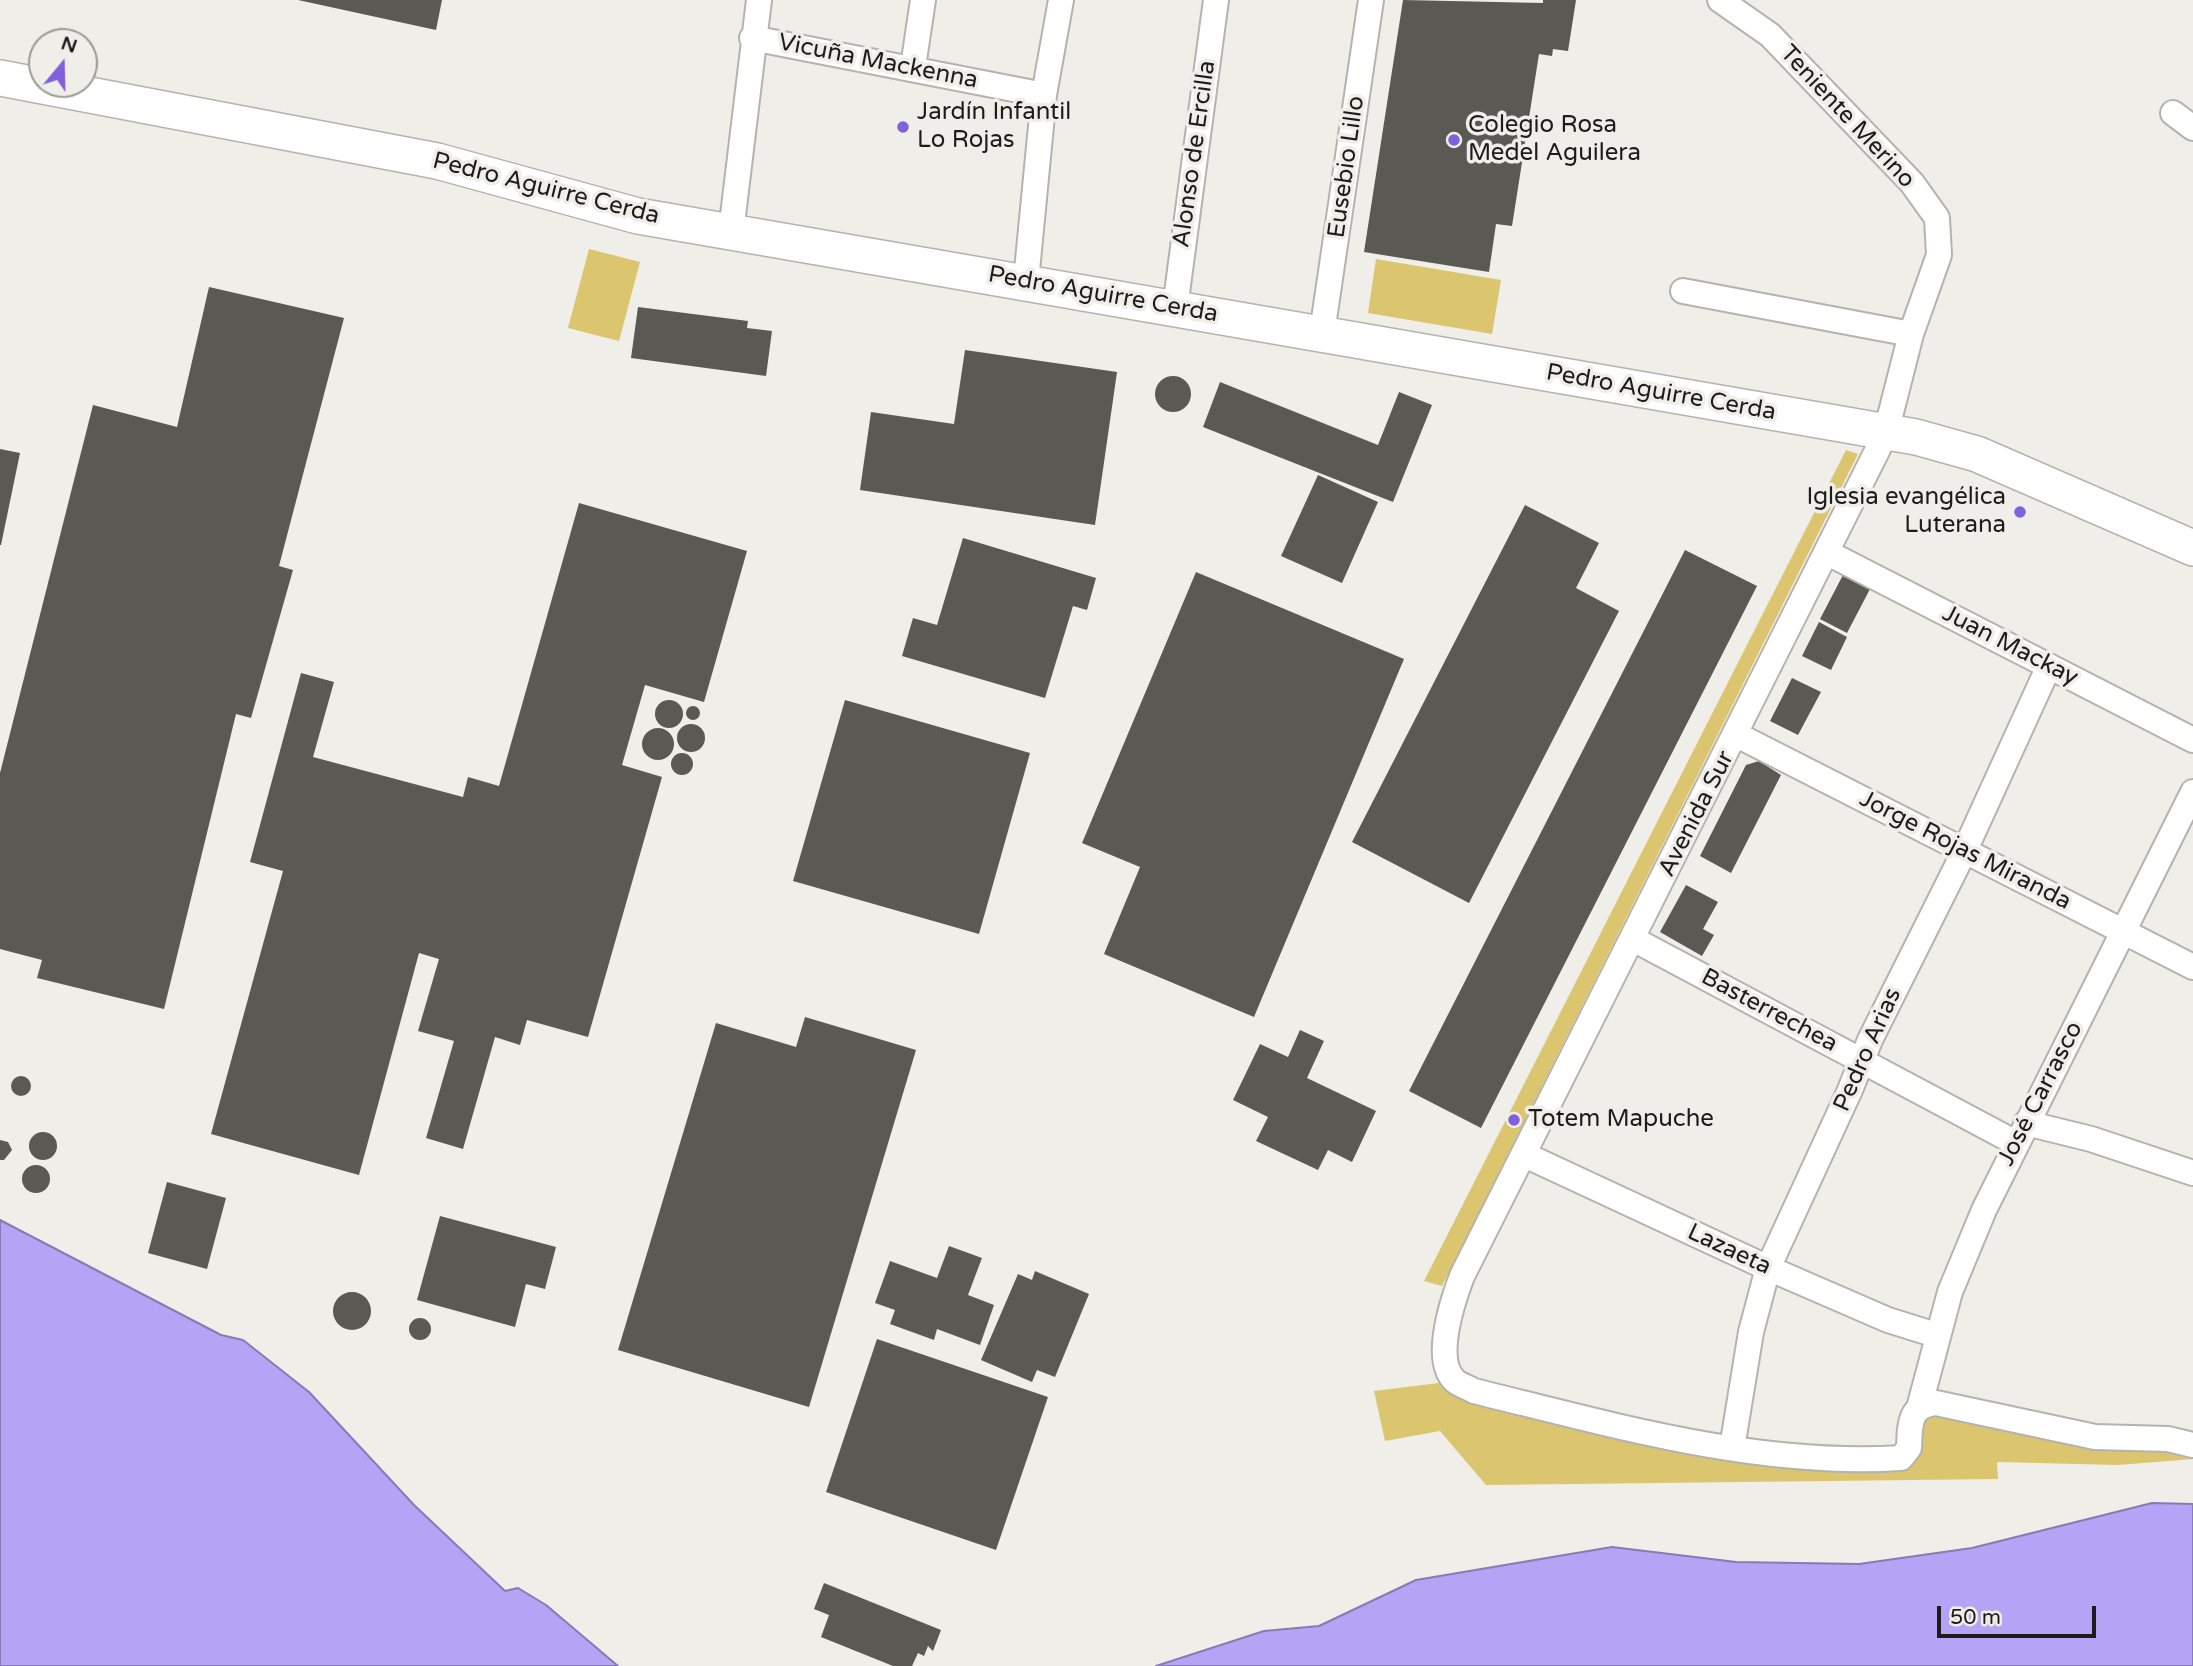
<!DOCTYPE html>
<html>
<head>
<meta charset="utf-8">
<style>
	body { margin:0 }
	#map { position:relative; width:2193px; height:1666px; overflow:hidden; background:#efeee8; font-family:"Varela Round",sans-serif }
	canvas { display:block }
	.north { position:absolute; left:28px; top:28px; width:70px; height:70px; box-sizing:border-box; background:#efeee8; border:2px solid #9b9a96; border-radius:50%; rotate:19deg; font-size:19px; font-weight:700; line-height:28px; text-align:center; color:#1d1c1a }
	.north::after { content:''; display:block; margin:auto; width:24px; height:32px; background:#8160db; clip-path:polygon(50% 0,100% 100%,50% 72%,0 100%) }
	.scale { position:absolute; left:1937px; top:1606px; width:159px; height:32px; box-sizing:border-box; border:4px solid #1d1c1a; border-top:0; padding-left:9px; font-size:21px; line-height:24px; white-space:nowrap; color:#1d1c1a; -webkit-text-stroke:5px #efeee8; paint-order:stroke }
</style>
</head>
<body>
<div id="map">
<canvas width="2193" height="1666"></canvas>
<div class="north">N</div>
<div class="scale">50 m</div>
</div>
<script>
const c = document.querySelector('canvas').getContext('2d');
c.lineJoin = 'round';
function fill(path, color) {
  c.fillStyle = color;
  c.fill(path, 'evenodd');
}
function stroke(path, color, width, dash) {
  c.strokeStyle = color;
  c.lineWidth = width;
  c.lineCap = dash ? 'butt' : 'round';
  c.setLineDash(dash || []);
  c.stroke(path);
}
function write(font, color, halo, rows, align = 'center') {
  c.font = font + ' "Varela Round",sans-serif';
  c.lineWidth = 7;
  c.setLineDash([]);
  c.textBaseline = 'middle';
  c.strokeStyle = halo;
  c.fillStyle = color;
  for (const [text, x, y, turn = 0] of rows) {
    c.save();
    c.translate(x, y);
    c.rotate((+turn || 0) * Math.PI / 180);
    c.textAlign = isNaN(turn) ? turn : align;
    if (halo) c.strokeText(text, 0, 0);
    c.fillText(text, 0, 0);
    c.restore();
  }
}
const green = new Path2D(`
	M589,249L640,262L619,341L568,328Z
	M1376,259L1501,280L1492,334L1368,313Z
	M1846,450L1858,454L1442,1286L1424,1281Z
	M1455,1381L1662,1437L1893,1458L1919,1408L2193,1445V1459L2118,1465L1997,1462L1998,1479L1486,1485L1440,1431L1385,1441L1374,1391Z`);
const water = new Path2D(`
	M0,1220L221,1335L243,1340L309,1392L414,1505L505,1591L518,1588L546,1605L618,1666H0Z
	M2152,1503L2193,1504V1666H1156L1264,1631L1319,1626L1416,1580L1612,1547L1736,1562L1859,1564L1972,1548Z`);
const building = new Path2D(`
	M298,0H442L436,30Z
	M1403,0L1543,3V0H1576L1568,51L1553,49L1552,56L1539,54L1512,226L1496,224L1489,272L1364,252Z
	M209,287L344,318L279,566L293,570L251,718L236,714L164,1009L37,978L42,960L0,949V773L93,405L177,427Z
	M638,307L748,321L747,328L772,331L766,376L631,358Z
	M965,350L1117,372L1095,525L860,490L871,412L954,424Z
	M1155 394a18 18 0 1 1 36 0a18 18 0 1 1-36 0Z
	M1220,382L1378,445L1399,392L1432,405L1393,502L1203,427Z
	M0,449L20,453L1,545H0Z
	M1318,475L1378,502L1342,583L1281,556Z
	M579,503L747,551L704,702L645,685L622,765L662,777L588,1037L527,1020L520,1045L495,1037L463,1149L426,1138L454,1041L418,1031L439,959L419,953L359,1175L211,1134L283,871L250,862L301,673L334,682L313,757L463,797L468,777L499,786Z
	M1525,505L1599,543L1576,588L1619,611L1469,903L1352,842Z
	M963,538L1096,578L1087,610L1073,606L1045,698L902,656L913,618L937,625Z
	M1685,550L1757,586L1481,1128L1409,1091Z
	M1196,572L1404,659L1254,1017L1104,954L1140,867L1082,843Z
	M1843,575L1870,589L1847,633L1820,619Z
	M1819,622L1847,637L1831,670L1802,656Z
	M1792,678L1821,692L1798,735L1770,721Z
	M655 714a14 14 0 1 1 28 0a14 14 0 1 1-28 0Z
	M845,700L1030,753L979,934L793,881Z
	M686 713a7 7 0 1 1 14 0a7 7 0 1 1-14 0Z
	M677 738a14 14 0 1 1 28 0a14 14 0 1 1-28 0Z
	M642 744a16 16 0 1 1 32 0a16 16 0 1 1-32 0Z
	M671 764a11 11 0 1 1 22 0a11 11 0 1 1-22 0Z
	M1759,761L1781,775L1731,873L1700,856L1746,765Z
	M1686,885L1718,902L1703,929L1714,935L1702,956L1660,932Z
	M805,1017L916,1050L809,1407L618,1350L716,1023L796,1047Z
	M1300,1030L1324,1041L1307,1078L1376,1111L1352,1162L1328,1150L1318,1170L1256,1141L1268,1117L1233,1100L1260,1044L1288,1057Z
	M11 1086a10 10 0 1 1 20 0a10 10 0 1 1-20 0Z
	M29 1146a14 14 0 1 1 28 0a14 14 0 1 1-28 0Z
	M0,1140L8,1142L12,1150L4,1160H0Z
	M22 1179a14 14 0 1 1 28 0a14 14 0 1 1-28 0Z
	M167,1182L226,1198L207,1269L148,1253Z
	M440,1216L556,1247L545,1289L526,1284L515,1327L417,1300Z
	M949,1246L982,1258L968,1295L994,1305L980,1345L937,1329L934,1340L890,1324L895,1310L875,1303L890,1261L937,1278Z
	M1035,1271L1089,1294L1055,1377L1037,1370L1032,1382L981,1360L1018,1274L1032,1280Z
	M333 1311a19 19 0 1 1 38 0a19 19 0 1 1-38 0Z
	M409 1329a11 11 0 1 1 22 0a11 11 0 1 1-22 0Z
	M877,1339L1048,1397L996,1550L826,1492Z
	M824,1583L941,1630L933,1651L928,1646L924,1656L918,1653L912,1666H893L821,1637L829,1615L814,1609Z`);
const street = new Path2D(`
	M1720,0L1770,35L1912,183L1937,218L1939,255L1911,334L1886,432L1877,451L1462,1276C1453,1300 1432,1360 1455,1381C1460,1385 1469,1388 1474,1391C1613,1425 1756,1467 1901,1458L1909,1448C1910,1427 1908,1405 1936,1403L2095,1437L2168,1439L2193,1445
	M752,38L1044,95
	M913,67L923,0
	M2173,113L2193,128
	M731,232L759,0
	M1026,281L1044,95L1061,0
	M1683,291L1911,334
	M1175,308L1216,0
	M1322,333L1371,0
	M1828,553L2193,740
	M1737,735L2193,967
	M1633,939L2016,1143
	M2026,1123L2091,1139L2193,1173
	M1525,1155L1768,1268L1888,1320L1936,1335
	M1919,1408L1950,1292L1984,1210L2193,792
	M1732,1448L1751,1332L1768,1268L1850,1090L1870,1040L1965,850L2049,666`);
const secondary = new Path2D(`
	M0,78L437,161L638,216L1916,437L1977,454L2193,548`);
const markers = [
	[903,127,7,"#8160db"],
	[1454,140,7,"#8160db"],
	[2020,512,7,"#8160db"],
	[1514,1120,7,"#8160db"]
];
const streetNames = [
	["Vicuña Mackenna",878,62,11],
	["Teniente Merino",1847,117,47],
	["Alonso de Ercilla",1195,154,-82],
	["Eusebio Lillo",1347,167,-82],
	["Pedro Aguirre Cerda",546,189,14],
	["Pedro Aguirre Cerda",1103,295,10],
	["Pedro Aguirre Cerda",1661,393,10],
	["Juan Mackay",2010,646,27],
	["Avenida Sur",1697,814,-63],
	["Jorge Rojas Miranda",1965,851,27],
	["Basterrechea",1769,1011,28],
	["Pedro Arias",1868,1050,-66],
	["José Carrasco",2041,1094,-63],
	["Lazaeta",1729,1250,25]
];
const poiNames = [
	["Jardín Infantil",917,113],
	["Lo Rojas",917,141],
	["Colegio Rosa",1468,126],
	["Medel Aguilera",1468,154],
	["Iglesia evangélica",2006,498,"right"],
	["Luterana",2006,526,"right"],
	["Totem Mapuche",1528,1120]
];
fill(green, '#dcc56f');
fill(water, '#b3a4f5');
stroke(water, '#867bb3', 2);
fill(building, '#5a5954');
stroke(street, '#b4b3ad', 28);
stroke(secondary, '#b4b3ad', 38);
stroke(street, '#fff', 24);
stroke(secondary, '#fff', 35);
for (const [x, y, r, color] of markers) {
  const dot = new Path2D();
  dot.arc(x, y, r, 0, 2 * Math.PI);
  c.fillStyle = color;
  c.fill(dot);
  stroke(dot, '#efeee8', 2.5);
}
write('24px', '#1d1c1a', '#efeee8', streetNames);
write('24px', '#1d1c1a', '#efeee8', poiNames, 'left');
</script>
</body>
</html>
